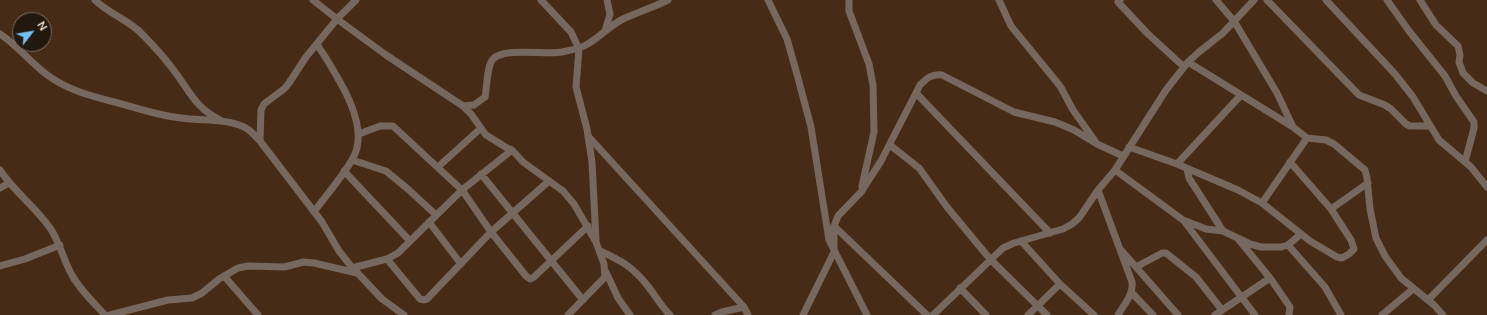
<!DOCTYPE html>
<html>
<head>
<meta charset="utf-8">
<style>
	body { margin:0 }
	#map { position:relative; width:1487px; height:315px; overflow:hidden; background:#462c16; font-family:"Nunito Sans",sans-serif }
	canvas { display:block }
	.north { position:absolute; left:12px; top:12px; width:40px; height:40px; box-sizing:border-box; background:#23180e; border:1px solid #7a6d62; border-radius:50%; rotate:59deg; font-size:11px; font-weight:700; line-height:16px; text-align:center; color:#fdecdf }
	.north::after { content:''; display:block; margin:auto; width:14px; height:18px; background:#72c1f5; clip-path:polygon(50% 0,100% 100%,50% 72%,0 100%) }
</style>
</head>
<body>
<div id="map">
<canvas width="1487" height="315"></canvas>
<div class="north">N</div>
</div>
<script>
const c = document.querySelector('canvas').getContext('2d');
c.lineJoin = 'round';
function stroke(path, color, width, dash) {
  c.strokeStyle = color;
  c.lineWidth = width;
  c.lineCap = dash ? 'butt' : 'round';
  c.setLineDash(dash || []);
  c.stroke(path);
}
const minor = new Path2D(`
	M95,0C109,14 129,20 142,34C155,47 168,62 178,76C192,96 198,109 220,120
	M313,0L337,19L386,55L463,106L471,114L486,135L507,148L512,150L523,162L563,191L574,204L596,242L604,264L605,277L568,315
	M541,0L571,32L579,49L576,87L587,129L592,162L596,240
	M768,0L787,39L798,78L811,127L829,240L867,315
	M849,0V11L869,64L873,85L874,132L862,186
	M999,0L1011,26L1060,86L1073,110L1095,141
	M1120,0L1118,2L1147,33L1184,67
	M1216,0L1234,21L1277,93L1293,127L1307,138L1326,140L1334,144L1365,170L1367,178L1370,209L1376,238L1385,256L1401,278L1434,305L1443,315
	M1267,0L1359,95L1385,105L1391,109L1406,124L1410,126H1430
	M1326,0L1395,74L1413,97L1439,140L1471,167L1487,187
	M1387,0L1409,31L1445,76L1456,96L1474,122V128L1465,162
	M1420,0L1436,25L1458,46L1460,55L1459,62L1463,73L1473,83L1487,91
	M605,31L610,14L607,0
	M0,34C17,45 30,62 46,74C68,91 95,97 122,104C142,110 161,116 181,118C201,121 225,118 244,127C251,130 255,136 260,141L322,222L339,251L350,265L382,299L404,315
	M1188,62L1293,127
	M916,93L1050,233
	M463,106L474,105L485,97C487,87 487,65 493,59C505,47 546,55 562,52C570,50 579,49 586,45C599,38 609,26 623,19C638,12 654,7 668,0
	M359,134L380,126H393L462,190L491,232L526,276L530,279L534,277L588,226
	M588,136L744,307L748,315
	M260,141L261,110L264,104L284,89L289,83L306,57L337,19L356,0
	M890,145L919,168L947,207L990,259L1047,315
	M1129,147L1177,164L1238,190L1262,203L1310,241L1337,257L1342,258L1349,254L1354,249L1351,240L1331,209L1290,162
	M352,160L386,171L409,190L436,215
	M1177,164L1241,95
	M438,167L481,128
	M1187,169L1189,178L1223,231
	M0,170C14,192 35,206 50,228C60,242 63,260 72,275C80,290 94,303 105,315
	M1115,170L1183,220L1206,229L1223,231L1250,244L1261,247H1281L1288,245L1301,234
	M344,171L410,241
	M481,174L583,300
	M0,188L9,183
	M1098,190L1132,282C1134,294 1123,306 1118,315
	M1262,203L1307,138
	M1331,209L1368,183
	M314,212C326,195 347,172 355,154C369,120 334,72 317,44
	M1184,221L1255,315
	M429,222L461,264
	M834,226L927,315
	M1239,240L1270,278L1290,307L1289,315
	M1021,241L1060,284L1094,315
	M1288,245L1325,287L1341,315
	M600,251C620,260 633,267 647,285C655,295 661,306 670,315
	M1122,251L1178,315
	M387,259L420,299L424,300L427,299L491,232L549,181
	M0,266L25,259L60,245
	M1136,267L1162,253H1166L1196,277L1222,310
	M352,268L387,259L398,253L462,190L512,150
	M606,272L618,298L630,315
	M224,276L258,315
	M960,288L986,315
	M1131,292L1153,315
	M1428,300L1487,240
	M110,315L168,300L192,298L202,293L219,279L238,268L248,266L284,267L304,262L314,263L357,273
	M715,315L722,312L744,307
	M803,315L834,252V226L838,216L861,192L881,161L920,85C927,78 931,74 942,75L1014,112L1055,122L1074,130L1097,144L1123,156
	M933,315L1003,248L1014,243L1063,229L1072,224L1079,218L1098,190L1115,170L1166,90L1188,62L1199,52L1223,33L1254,0
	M1028,315L1060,284
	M1215,315L1270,278
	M1382,315L1413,289`);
stroke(minor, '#76685e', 7);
</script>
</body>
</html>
